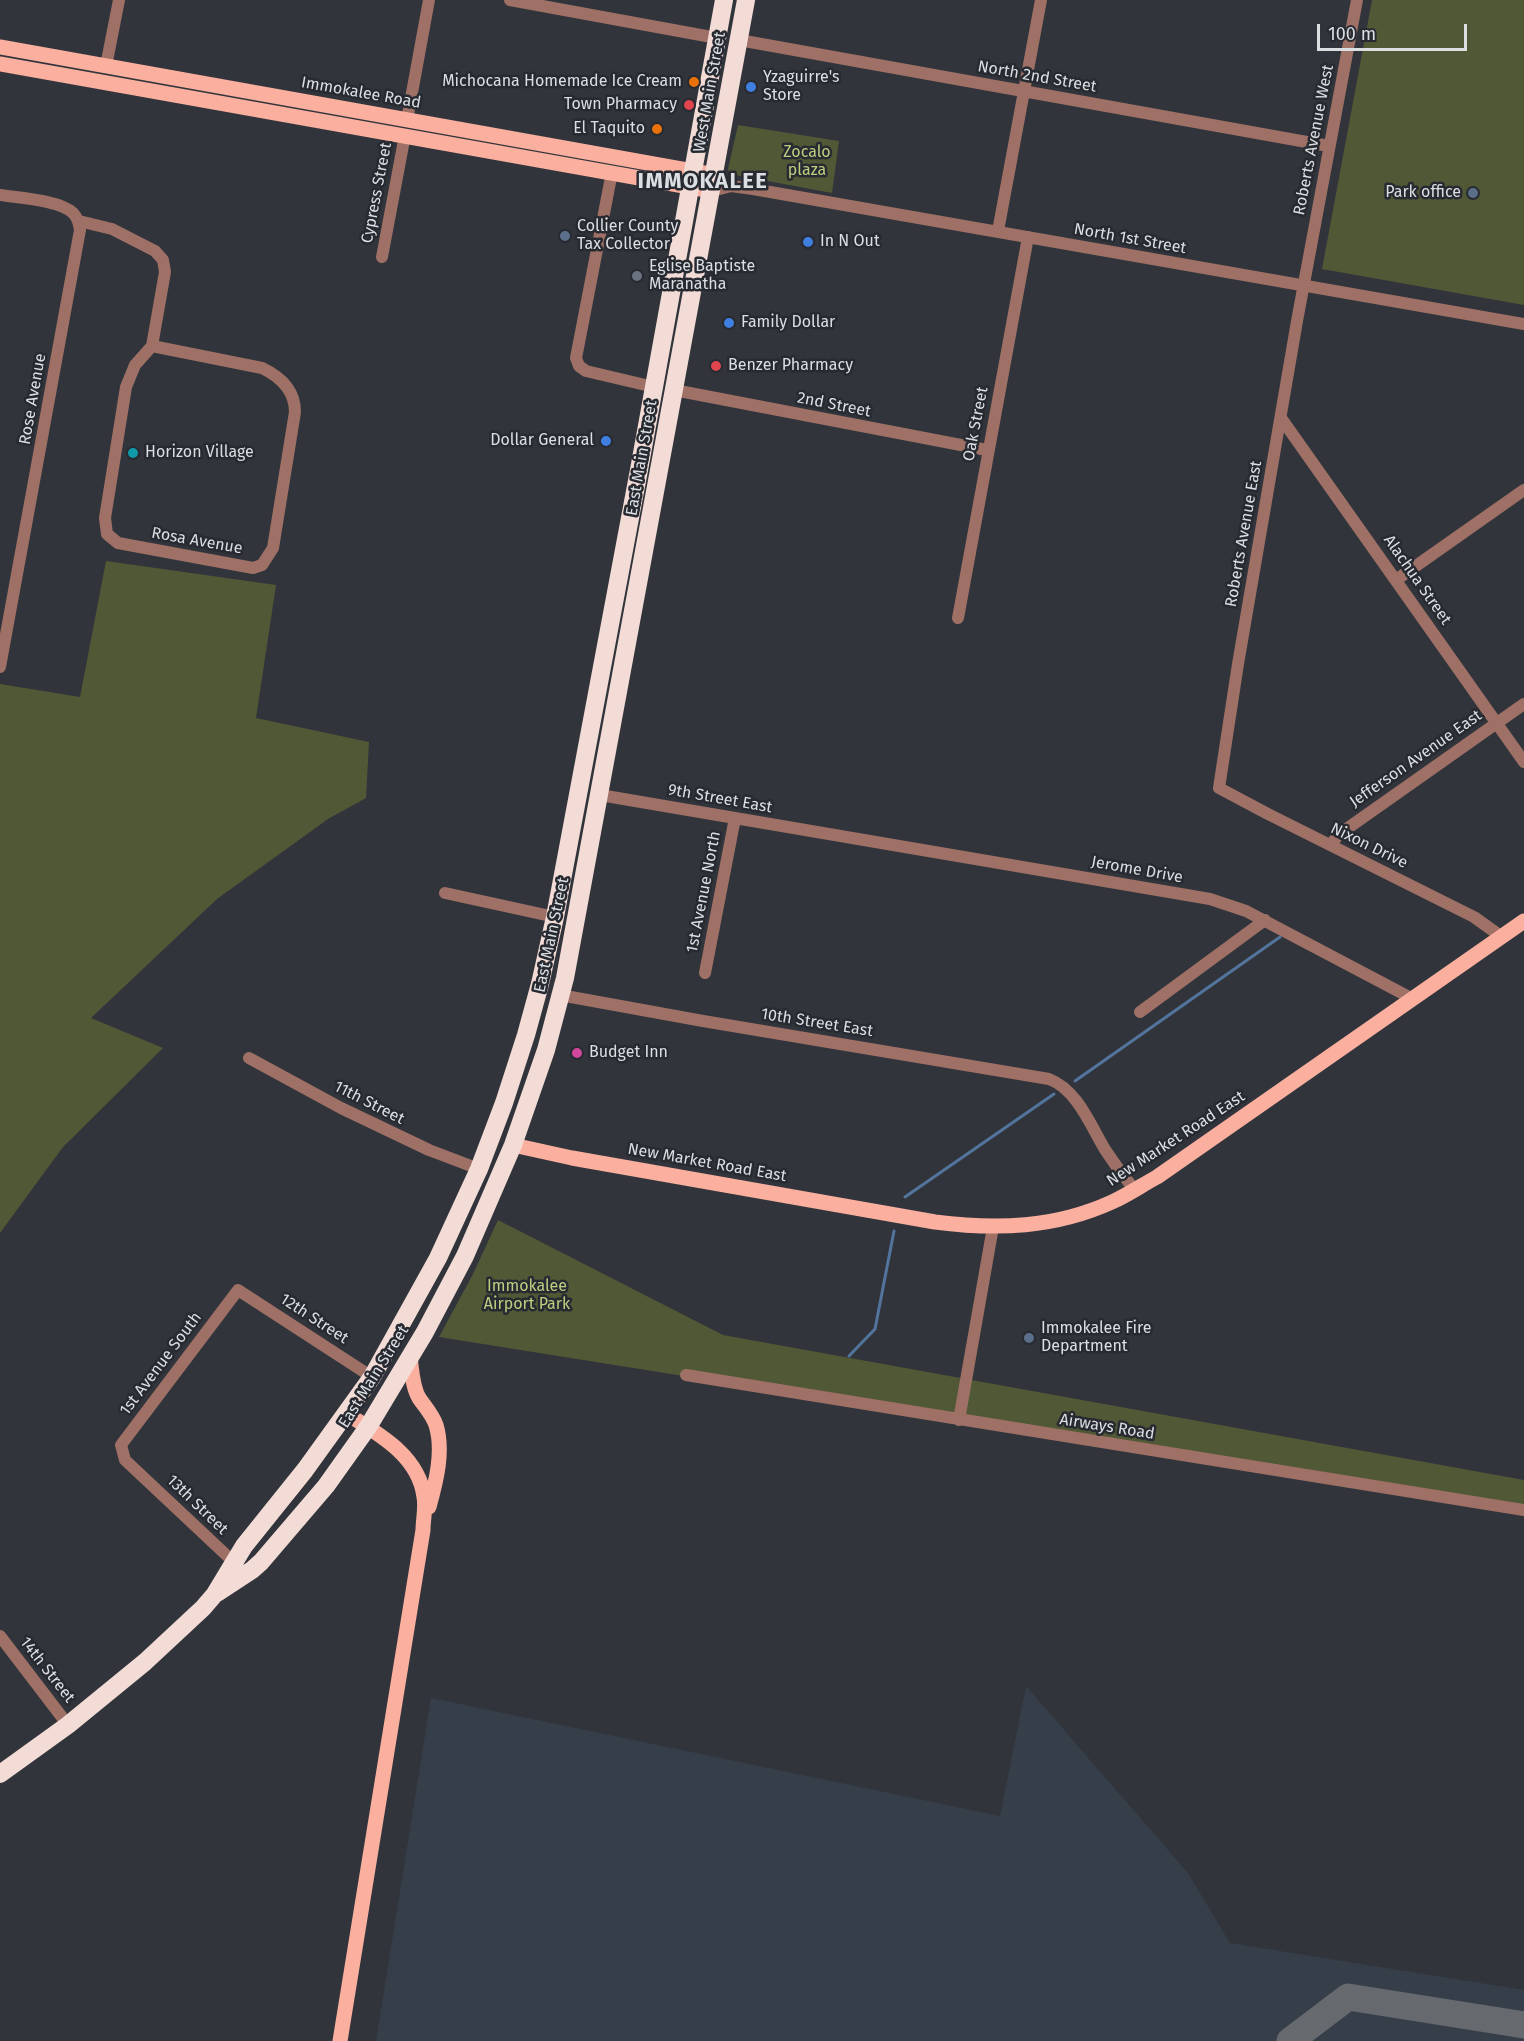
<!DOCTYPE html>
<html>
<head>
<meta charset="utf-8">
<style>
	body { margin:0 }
	#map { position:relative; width:1524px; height:2041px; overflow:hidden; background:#31353b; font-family:"Fira Sans",sans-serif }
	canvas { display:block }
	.scale { position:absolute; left:1317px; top:24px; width:150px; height:27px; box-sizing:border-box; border:3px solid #dcdfe2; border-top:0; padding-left:8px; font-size:18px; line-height:21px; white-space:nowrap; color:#dcdfe2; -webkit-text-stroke:4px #272b31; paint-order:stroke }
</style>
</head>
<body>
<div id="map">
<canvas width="1524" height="2041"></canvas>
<div class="scale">100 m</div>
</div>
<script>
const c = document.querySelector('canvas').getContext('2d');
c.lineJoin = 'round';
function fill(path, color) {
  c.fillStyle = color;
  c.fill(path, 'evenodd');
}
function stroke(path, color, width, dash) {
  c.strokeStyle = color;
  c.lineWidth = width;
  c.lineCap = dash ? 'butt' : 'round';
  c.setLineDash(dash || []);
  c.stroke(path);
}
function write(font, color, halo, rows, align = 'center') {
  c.font = font + ' "Fira Sans",sans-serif';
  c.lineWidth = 5;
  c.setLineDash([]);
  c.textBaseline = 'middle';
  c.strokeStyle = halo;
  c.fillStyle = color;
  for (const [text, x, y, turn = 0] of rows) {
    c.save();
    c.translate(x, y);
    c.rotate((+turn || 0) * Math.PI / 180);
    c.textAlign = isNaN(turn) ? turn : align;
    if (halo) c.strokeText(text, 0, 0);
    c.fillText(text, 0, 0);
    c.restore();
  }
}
const built = new Path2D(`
	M1026,1686L1188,1873L1230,1943L1524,1990V2041H376L431,1698L1000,1816Z`);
const green = new Path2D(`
	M1372,0H1524V305L1322,269Z
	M738,125L839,141L832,193L730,174L728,169Z
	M106,561L276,585L256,718L369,742L366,798L328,819L217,899L91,1018L163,1048L63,1147L0,1233V684L80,697Z
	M498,1220L723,1335L1524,1480V1510L439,1337L473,1274Z`);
const stream = new Path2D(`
	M1075,1081L1280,937
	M905,1197L1054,1094
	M849,1356L875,1329L894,1231`);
const taxiway = new Path2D(`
	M1290,2041L1348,1997L1524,2025`);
const minor = new Path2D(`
	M510,0L717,38
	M1357,0L1297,321L1238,664L1219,788L1268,814L1474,917L1502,937
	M739,40L1329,146
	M106,66L119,0
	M407,120L429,0
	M612,172L576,358L579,366L586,371L654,387
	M712,191L731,186L753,189L1524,324
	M0,195C19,198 59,200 73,213C78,218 79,223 80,230L0,667
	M79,221L112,229L155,251L163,260L165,272L152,346L135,365L126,387L105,518L107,534L118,543L253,568L262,565L273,548L295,412C295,390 281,377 262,368L152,346
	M998,231L1041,0
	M382,257L405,135
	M674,390L987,450
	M1281,418L1524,762
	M1396,580L1524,490
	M958,618L1028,237
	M600,795L1210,899L1246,911L1413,999
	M1331,845L1338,835L1524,704
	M445,893L555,917
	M705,973L735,818
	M560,995L703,1021L1049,1079C1078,1090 1091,1127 1106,1151C1115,1165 1124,1177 1134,1189
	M1140,1012L1265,920
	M249,1058L341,1108L429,1150L479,1169
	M686,1375L1524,1510
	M959,1420L993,1227
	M239,1567L125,1460L121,1445L238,1290L372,1377
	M0,1636L68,1725`);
const major = new Path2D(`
	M0,47L715,175
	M0,64L712,191
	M513,1145L572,1158L935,1222C997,1230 1055,1228 1112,1202C1128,1195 1142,1185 1157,1177L1524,921
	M410,1357C412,1370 412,1386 419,1398C425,1407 432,1414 436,1425C444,1451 436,1482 429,1507
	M340,2041L423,1530C423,1520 426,1508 424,1497C419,1456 379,1434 347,1414`);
const highway = new Path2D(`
	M217,1593L252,1570L261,1562L326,1486L368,1427L425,1332L465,1256L513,1145L546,1050L565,978L746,0
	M0,1774L68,1725L145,1662L203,1608L215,1594L244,1546L305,1470L372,1377L438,1258L479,1169L504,1103L526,1035L540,984L555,917L639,470L724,0`);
const markers = [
	[694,82,6,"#e8710a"],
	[751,87,6,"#3f7fe0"],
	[689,105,6,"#e0444e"],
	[657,129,6,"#e8710a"],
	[1473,193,6,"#5c6f8a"],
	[565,236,6,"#5c6f8a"],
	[808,242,6,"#3f7fe0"],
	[637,276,6,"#6b7280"],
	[729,323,6,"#3f7fe0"],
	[716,366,6,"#e0444e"],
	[606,441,6,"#3f7fe0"],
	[133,453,6,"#0f9aa8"],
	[577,1053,6,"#d1479c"],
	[1029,1338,6,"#5c6f8a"]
];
const streetNames = [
	["North 2nd Street",1037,77,10],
	["West Main Street",710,92,-80],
	["Immokalee Road",361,93,10],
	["Roberts Avenue West",1314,140,-79],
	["Cypress Street",377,193,-79],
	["North 1st Street",1130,239,10],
	["Rose Avenue",33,399,-80],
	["2nd Street",834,405,11],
	["Oak Street",976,424,-79],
	["East Main Street",642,458,-80],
	["Roberts Avenue East",1244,534,-80],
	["Rosa Avenue",197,541,10],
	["Alachua Street",1417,580,55],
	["Jefferson Avenue East",1416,759,-35],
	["9th Street East",720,799,10],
	["Nixon Drive",1369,846,26],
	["Jerome Drive",1137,870,10],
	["1st Avenue North",704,892,-79],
	["East Main Street",552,935,-78],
	["10th Street East",817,1023,9],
	["11th Street",369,1103,27],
	["New Market Road East",1176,1139,-33],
	["New Market Road East",707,1163,10],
	["12th Street",314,1319,33],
	["1st Avenue South",161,1364,-53],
	["East Main Street",374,1377,-58],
	["Airways Road",1107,1427,9],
	["13th Street",197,1505,44],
	["14th Street",47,1670,52]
];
const poiNames = [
	["Yzaguirre's",763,78],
	["Store",763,96],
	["Michocana Homemade Ice Cream",682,82,"right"],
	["Town Pharmacy",677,105,"right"],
	["El Taquito",645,129,"right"],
	["Park office",1461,193,"right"],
	["Collier County",577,227],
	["Tax Collector",577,245],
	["In N Out",820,242],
	["Eglise Baptiste",649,267],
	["Maranatha",649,285],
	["Family Dollar",741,323],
	["Benzer Pharmacy",728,366],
	["Dollar General",594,441,"right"],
	["Horizon Village",145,453],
	["Budget Inn",589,1053],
	["Immokalee Fire",1041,1329],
	["Department",1041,1347]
];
const parkNames = [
	["Zocalo",807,153],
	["plaza",807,171],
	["Immokalee",527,1287],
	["Airport Park",527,1305]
];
const districtNames = [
	["IMMOKALEE",703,182]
];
fill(built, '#363e49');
fill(green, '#505836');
stroke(stream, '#53749d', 3);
stroke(taxiway, '#666a6e', 27);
stroke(minor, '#9e7066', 12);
stroke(major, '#faaf9f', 15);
stroke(highway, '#f3dbd6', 18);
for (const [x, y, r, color] of markers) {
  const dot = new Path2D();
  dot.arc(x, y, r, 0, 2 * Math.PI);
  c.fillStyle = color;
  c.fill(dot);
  stroke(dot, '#272b31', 2);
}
write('16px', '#dcdfe2', '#272b31', streetNames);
write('16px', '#dcdfe2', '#272b31', poiNames, 'left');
write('16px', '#bdce80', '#272b31', parkNames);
c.letterSpacing = '1.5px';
write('bold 22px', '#dcdfe2', '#272b31', districtNames);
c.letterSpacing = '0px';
</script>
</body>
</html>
